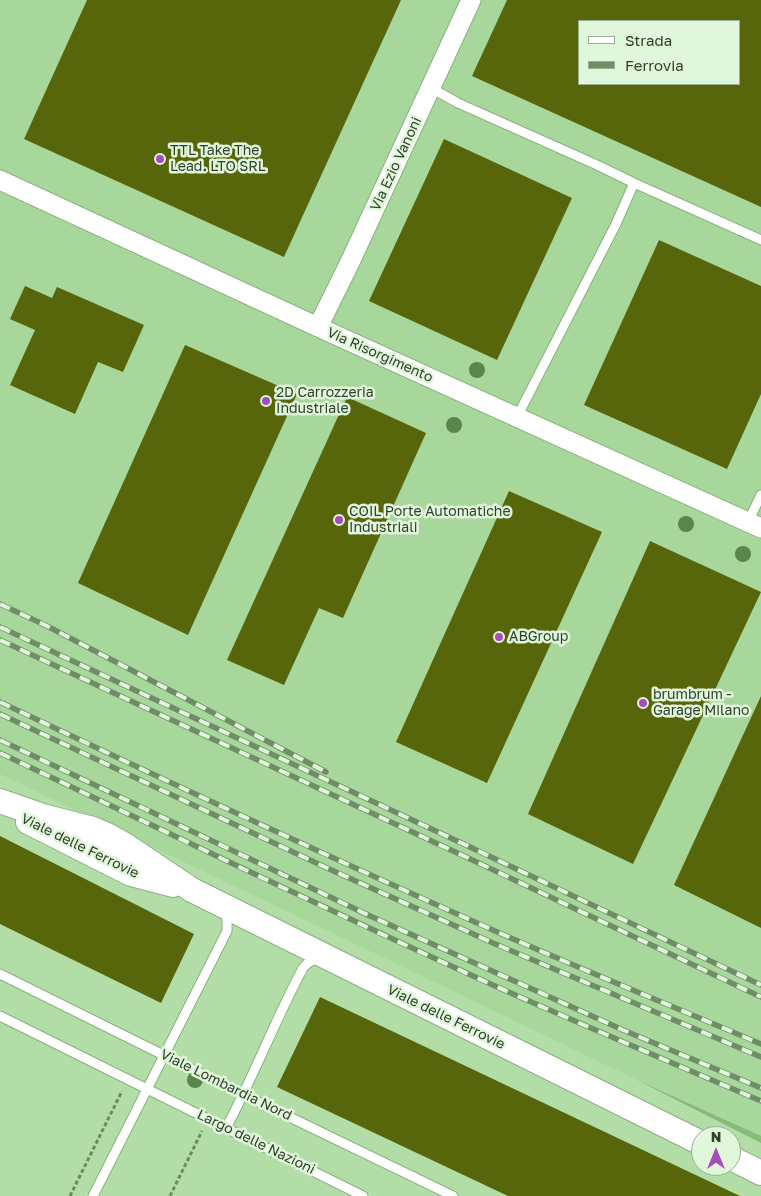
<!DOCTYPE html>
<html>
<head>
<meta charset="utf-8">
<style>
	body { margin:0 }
	#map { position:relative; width:761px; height:1196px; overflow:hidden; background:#b2dda7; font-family:"Golos Text",sans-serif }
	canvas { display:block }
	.legend { position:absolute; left:578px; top:20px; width:162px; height:65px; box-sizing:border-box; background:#e1f7db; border:1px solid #9aae94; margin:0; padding:6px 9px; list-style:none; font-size:15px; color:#2f402a }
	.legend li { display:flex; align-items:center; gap:10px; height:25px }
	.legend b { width:25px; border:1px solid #9aae94 }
	.north { position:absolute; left:691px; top:1126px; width:50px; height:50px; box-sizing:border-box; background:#e1f7db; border:1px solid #9aae94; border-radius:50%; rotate:0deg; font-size:14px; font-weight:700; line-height:20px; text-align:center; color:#2f402a }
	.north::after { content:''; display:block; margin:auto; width:18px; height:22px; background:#a44dba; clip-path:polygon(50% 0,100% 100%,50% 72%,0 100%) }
</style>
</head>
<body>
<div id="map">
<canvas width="761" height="1196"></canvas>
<ul class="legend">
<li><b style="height:6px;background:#fff"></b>Strada</li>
<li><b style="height:6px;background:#6f8d67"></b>Ferrovia</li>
</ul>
<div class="north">N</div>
</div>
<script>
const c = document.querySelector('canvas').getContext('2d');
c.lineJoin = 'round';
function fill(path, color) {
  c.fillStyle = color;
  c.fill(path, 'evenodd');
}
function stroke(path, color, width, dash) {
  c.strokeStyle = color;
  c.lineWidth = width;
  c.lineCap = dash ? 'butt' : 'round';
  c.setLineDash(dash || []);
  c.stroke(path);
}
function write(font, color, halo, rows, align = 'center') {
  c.font = font + ' "Golos Text",sans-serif';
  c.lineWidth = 5;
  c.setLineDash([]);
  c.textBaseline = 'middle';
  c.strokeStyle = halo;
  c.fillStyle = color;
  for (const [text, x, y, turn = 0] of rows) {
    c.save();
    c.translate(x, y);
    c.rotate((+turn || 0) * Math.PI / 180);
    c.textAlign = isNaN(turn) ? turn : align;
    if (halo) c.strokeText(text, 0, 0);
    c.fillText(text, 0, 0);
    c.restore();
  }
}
const built = new Path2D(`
	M0,0H761V1136L637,1080L370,951L0,774ZM580,21H740V84H580Z`);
const green = new Path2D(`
	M637,1080L761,1136V1143Z`);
const building = new Path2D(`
	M87,0H401L284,257L24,139Z
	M507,0H761V207L472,76ZM580,21H740V84H580Z
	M444,139L572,198L497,360L369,301Z
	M659,240L761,286V394L727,469L584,405Z
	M25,286L52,298L57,287L144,325L123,372L98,362L75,414L10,385L35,330L10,319Z
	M185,345L297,394L188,635L78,583Z
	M347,397L426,433L343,618L319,608L284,685L227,660Z
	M509,491L602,532L487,783L396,742Z
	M650,541L761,592L633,864L528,814Z
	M761,696V928L674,885Z
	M0,836L194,934L161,1003L0,924Z
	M320,997L740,1196H508L277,1087Z`);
const path = new Path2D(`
	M70,1196L122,1091
	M170,1196L202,1131`);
const service = new Path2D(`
	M431,88L458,103L597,165L634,183
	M517,417L616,224L634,183L761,240
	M748,522L761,495
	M0,974L244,1095L453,1196
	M0,1016L363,1196
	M226,1128C254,1076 275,1020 303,968C307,963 312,959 320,959
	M93,1196L227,931V918L224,911`);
const minor = new Path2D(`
	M0,180L318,327L761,528
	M318,327L351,260L471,0`);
const tertiary = new Path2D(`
	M0,801L46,817L93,829L107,835L125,845L192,890L701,1143
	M28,822L131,874L173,885
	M731,1158L761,1173`);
const rail = new Path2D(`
	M0,604L47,626L326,772
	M0,627L470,847L761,985
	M0,640L466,857L761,997
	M0,702C164,780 329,857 495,931C583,970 672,1006 761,1044
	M0,714L327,868L493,943L761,1057
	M0,740L368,915L623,1030L761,1088
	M0,753C165,831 329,911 495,986C583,1025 672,1063 761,1101`);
const trees = [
	[477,370],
	[454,425],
	[686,524],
	[743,554],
	[195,1080]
];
const markers = [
	[160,159,5,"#a44dba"],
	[266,401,5,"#a44dba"],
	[339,520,5,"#a44dba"],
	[499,637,5,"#a44dba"],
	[643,703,5,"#a44dba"]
];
const poiNames = [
	["TTL Take The",170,151],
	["Lead. LTO SRL",170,167],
	["2D Carrozzeria",276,393],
	["Industriale",276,409],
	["COIL Porte Automatiche",349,512],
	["Industriali",349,528],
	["ABGroup",509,637],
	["brumbrum -",653,695],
	["Garage Milano",653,711]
];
const streetNames = [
	["Via Ezio Vanoni",396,164,-65],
	["Via Risorgimento",380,355,24],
	["Viale delle Ferrovie",80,846,26],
	["Viale delle Ferrovie",446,1017,26],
	["Viale Lombardia Nord",226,1085,26],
	["Largo delle Nazioni",256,1142,26]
];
fill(built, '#a7d79a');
fill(green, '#88bb7a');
fill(building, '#57660b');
stroke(service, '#88b27d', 11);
stroke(minor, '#88b27d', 21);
stroke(tertiary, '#88b27d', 26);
stroke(path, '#6d8a65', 3, [4, 2.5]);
stroke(service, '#fff', 9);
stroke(minor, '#fff', 19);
stroke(tertiary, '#fff', 24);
stroke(rail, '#6f8d67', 5.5);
stroke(rail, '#e1f7db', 4, [11]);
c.fillStyle = '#59864c';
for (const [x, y] of trees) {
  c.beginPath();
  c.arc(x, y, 8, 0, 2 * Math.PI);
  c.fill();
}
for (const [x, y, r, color] of markers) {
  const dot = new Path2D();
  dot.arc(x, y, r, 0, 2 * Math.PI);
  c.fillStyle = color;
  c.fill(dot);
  stroke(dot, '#e1f7db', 2);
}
write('14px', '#2f402a', '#e1f7db', poiNames, 'left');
write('14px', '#2f402a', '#e1f7db', streetNames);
</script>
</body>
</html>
